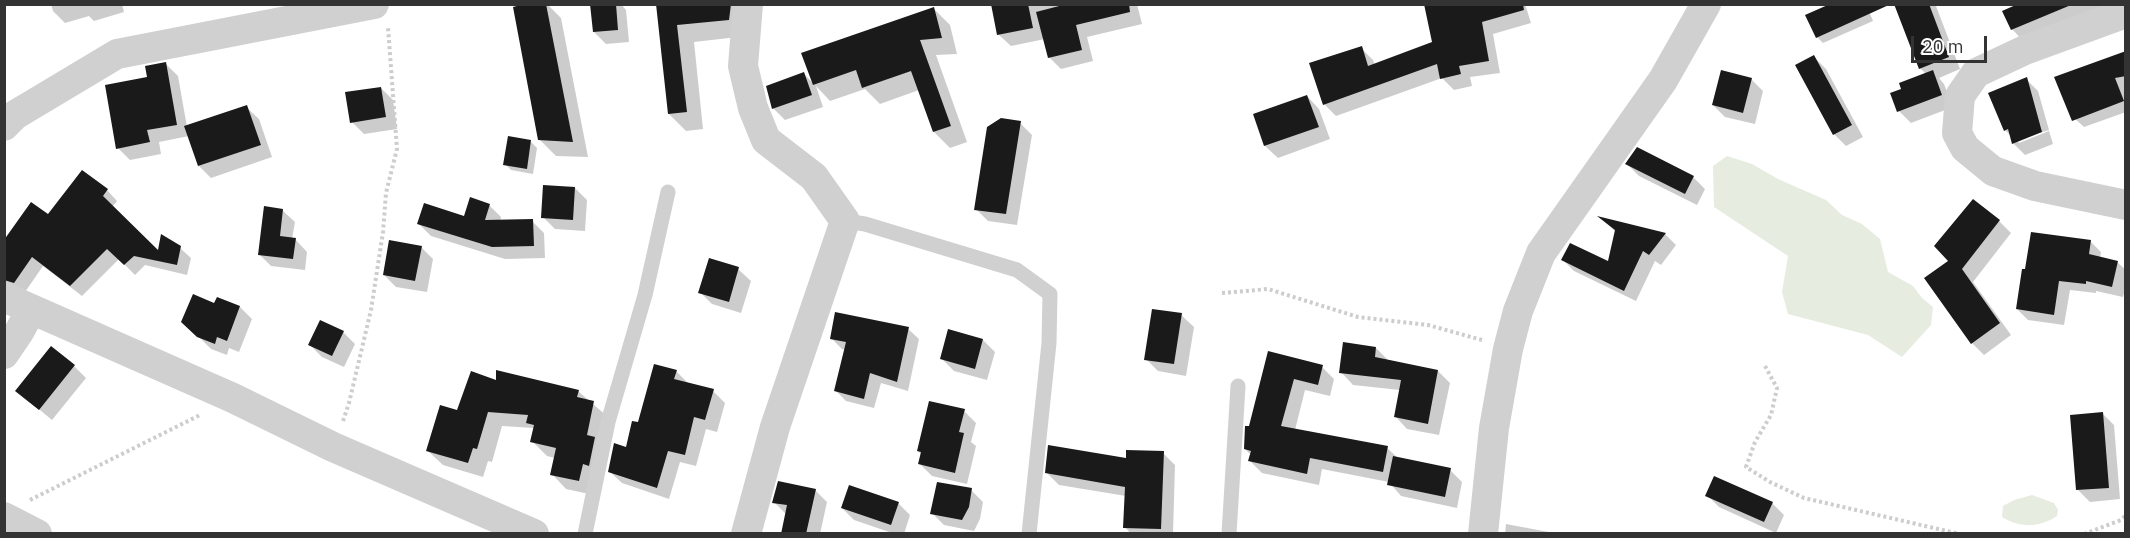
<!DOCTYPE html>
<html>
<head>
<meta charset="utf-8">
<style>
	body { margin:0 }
	#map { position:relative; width:2130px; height:538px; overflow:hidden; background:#fff; font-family:"IBM Plex Sans",sans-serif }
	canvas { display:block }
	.frame { position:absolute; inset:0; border:6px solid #333; pointer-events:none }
	.scale { position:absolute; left:1911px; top:36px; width:76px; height:27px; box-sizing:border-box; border:3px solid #333; border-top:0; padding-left:8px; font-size:18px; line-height:21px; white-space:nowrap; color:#333; -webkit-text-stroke:4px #fff; paint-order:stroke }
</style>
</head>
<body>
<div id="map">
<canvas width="2130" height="538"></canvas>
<div class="frame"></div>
<div class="scale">20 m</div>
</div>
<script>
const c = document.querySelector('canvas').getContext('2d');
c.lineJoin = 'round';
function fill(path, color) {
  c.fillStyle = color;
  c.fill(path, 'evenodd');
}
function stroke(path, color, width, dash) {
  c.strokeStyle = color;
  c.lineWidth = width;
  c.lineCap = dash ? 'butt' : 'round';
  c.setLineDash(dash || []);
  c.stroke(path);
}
const green = new Path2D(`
	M1727,156L1752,164L1778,179L1826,200L1842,215L1862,224L1880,239L1888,272L1913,286L1922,298L1933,307L1931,325L1902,357L1868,335L1788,314L1782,292L1788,256L1714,207L1713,166Z
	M2032,495L2054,503L2058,510L2057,516C2039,528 2020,528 2002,517L2003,506L2014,500Z`);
const shadow = new Path2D(`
	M51,4H122L124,12L94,21L89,16L65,23L53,11Z
	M533,4H547L561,18L588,157L556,156L540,140Z
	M591,4H621L626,10L629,42L606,44L594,32Z
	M657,4H735L738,37L694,42L703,129L686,131L669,114Z
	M993,4H1137L1142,24L1087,37L1093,61L1061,69L1049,57L1045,39L1011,46L998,34Z
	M1426,4H1525L1531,23L1493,34L1500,73L1470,77L1472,86L1454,90L1442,78L1336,116L1324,104L1361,48L1373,60L1375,65L1434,43Z
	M1866,4L1873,21L1823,43L1817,37Z
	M1895,4L1936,6L1960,69L1939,78L1944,84L1953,107L1911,123L1899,111L1903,90L1926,74L1920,68Z
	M2022,4H2126L2026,44L2012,29Z
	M933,8L950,25L957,54L936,55L967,142L950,148L934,132L919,90L880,104L865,89L830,101L816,86L823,107L785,120L773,108L804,74L814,84Z
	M2126,52V112L2084,127L2072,116Z
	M1814,57L1826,69L1863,137L1846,146L1834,134Z
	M166,64L178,76L187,127L246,107L259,119L272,157L211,178L199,166L189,136L159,142L161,154L130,160L118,148L149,79Z
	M1751,79L1763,91L1755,124L1725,117L1713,105Z
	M2026,79L2038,91L2049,130L2017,140L2019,143L2049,131L2053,144L2025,155L2013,143L2012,137L2005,130Z
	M381,88L393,100L397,129L364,134L352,122Z
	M1307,96L1319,109L1330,139L1278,158L1265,146L1254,115Z
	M1020,123L1032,135L1017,225L988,221L976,209Z
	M531,142L537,148L533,174L511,170L505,164Z
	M1627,164L1693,177L1705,189L1697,205L1639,176Z
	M575,188L587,200L585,231L555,229L543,217Z
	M107,190L117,201L112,207L159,253L180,248L191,258L187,275L145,265L135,275L119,259L82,296L43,266L25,292L4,284V242L49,216Z
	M489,205L501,217L500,222L532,221L544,233L545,258L505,259L431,236L419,224L465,217Z
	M282,210L295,222L292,239H295L307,252L305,270L271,266L259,254Z
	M1602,219L1665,234L1676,245L1661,265L1655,261L1636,301L1574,271L1563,260L1610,263L1616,232Z
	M1999,221L2011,233L1973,282L2011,335L1984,355L1972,343L1950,261Z
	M2090,241L2101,252L2100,258L2118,263L2126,270V285L2123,297L2096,291V293L2070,290L2064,325L2028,320L2017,309Z
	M421,247L433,259L427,292L396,287L384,275Z
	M738,269L751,281L741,313L712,304L700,292Z
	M218,299L240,307L252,319L239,352L229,348L227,355L211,349L183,321L215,305Z
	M1181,315L1194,327L1186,376L1158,371L1146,359Z
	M908,329L919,339L908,391L881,383L874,408L846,401L835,390L846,350L842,349L831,338Z
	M343,332L355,344L344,367L322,357L310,345Z
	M983,340L995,352L987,380L954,371L942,359Z
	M1376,348L1388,360L1438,371L1450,383L1439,435L1407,429L1395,416L1400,390L1353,385L1341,372Z
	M1269,353L1322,367L1334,379L1330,396L1305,390L1295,430L1387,448L1399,459L1450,470L1462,482L1457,508L1401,496L1389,482L1322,469L1319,485L1262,473L1250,461L1251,455L1245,449Z
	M74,366L86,378L52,420L17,391Z
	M676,371L688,383L713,391L725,403L717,432L706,429L696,466L680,462L669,499L622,483L609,471L627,449L639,424Z
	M497,383L578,391L608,417L594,495L566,489L552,474L555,458L547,456L532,441L535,430L533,428L502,426L492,462L488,461L483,477L443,465L428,451L458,412Z
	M964,411L976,423L971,442L976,446L967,484L932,476L920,464L922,455L918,451Z
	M2102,413L2114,425L2120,499L2090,502L2078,490Z
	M1163,453L1175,465L1173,534H1131L1125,527L1126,496L1059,485L1047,473Z
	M815,490L827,502L820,534H782L786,514L774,502Z
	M971,490L983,502L980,519L974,531L944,525L932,513Z
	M1707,495L1772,503L1784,515L1776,533L1719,507Z
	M898,503L910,515L904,534H895L854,520L842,508Z
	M1506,524L1554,533L1555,534H1505Z`);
const building = new Path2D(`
	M524,4H546L573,142L538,140L513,7Z
	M590,4H616L618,30L593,32Z
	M656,4H731L729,20L677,25L687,112L668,114Z
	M991,4H1028L1033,28L997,35Z
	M1067,4H1129L1130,12L1076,25L1082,50L1048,58L1036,12Z
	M1424,4H1523L1524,10L1482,22L1489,61L1459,66L1461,74L1440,79L1437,64L1323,105L1309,63L1362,46L1368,66L1432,42Z
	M1830,4H1891L1816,38L1805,15Z
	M1894,4H1929L1949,57L1919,69Z
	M2018,4H2071V5L2011,30L2002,11Z
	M934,7L942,38L920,40L951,126L933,132L911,71L862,88L856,70L813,85L801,53Z
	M2126,51V76L2115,78L2124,101L2072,121L2054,77Z
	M1814,55L1852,125L1833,135L1795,65Z
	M166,62L177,125L147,130L150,142L116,149L105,85L147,77L145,66Z
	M1721,70L1752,78L1743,113L1712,105Z
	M1933,70L1942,95L1897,112L1890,93L1901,89L1899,83Z
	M804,72L812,95L772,109L766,86Z
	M2027,77L2042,132L2012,144L2008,129L2004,131L1988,93Z
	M381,87L386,117L350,123L345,92Z
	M1307,95L1319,127L1264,146L1253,114Z
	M247,105L261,145L198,166L184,126Z
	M1001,118L1021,121L1006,214L974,210L987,127Z
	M508,136L531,140L527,169L503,165Z
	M1637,147L1694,176L1685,194L1625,164Z
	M82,170L108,189L103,196L158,250L161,234L181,246L177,265L134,256L124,265L107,249L70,286L32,257L14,283L4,280V240L31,202L48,214Z
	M543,185L575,187L573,220L541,218Z
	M470,197L490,204L485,220L533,219L534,246L492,247L417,224L424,203L464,216Z
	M1973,199L2000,220L1962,269L2000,323L1971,344L1924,278L1948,261L1934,246Z
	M264,206L283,209L280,236L296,238L293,259L258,255Z
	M1597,216L1666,233L1649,255L1643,251L1624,291L1561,260L1570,243L1608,261L1615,230Z
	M2031,232L2091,240L2089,254L2118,261L2112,287L2086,281V284L2059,281L2054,315L2016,309L2022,269H2025Z
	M389,240L422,246L415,281L383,275Z
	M709,258L739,267L729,302L698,293Z
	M193,294L214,303L217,297L240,306L227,341L217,337L215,344L197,337L181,322Z
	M1152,309L1182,313L1174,364L1144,360Z
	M835,312L909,327L897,382L870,373L864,399L834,391L846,342L830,339Z
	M320,320L344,331L332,356L308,345Z
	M948,329L983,339L975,369L940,359Z
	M1343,342L1376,347L1375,357L1438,370L1428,424L1394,417L1401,380L1339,373Z
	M51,346L75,365L39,410L15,391Z
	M1268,351L1323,365L1318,385L1294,379L1281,426L1388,446L1383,472L1310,458L1307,474L1248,461L1251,451L1244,449L1245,426H1249Z
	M654,364L677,370L674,379L714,389L705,420L694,417L685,455L668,451L657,488L608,472L614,443L626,447L632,421L638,422Z
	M496,370L579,390L577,397L594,401L587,435L595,437L589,466L583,464L579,481L550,475L556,448L530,442L534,425L526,423L528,415L488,412L477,449L473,448L468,463L426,451L440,405L457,410L471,371L496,380Z
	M929,401L965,409L959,432L964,433L955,473L918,464L921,452L917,451Z
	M2103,412L2109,488L2076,490L2070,415Z
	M1048,445L1126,458V450L1164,451L1161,529L1123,528L1125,487L1045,473Z
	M1393,456L1451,468L1445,497L1387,485Z
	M1714,476L1773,502L1764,522L1705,496Z
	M778,481L816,489L806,534H781L787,505L772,503Z
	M937,482L972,488L969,507L962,520L930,514Z
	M849,485L899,502L891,525L841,508Z`);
const path = new Path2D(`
	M1222,293L1268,289L1358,317L1428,325L1482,340
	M1765,366L1777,388L1771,415L1755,442L1746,467L1770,482L1804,498L1960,534
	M343,421L349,403L371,310L383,232L386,193L397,149L388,27
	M30,500L200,415
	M2084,534L2121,520L2126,515`);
const lane = new Path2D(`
	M845,221L865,224L1017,270L1050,294L1049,343L1029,534
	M585,534L608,422L645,295L668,192
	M1229,534L1238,386`);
const street = new Path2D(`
	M2126,13L2025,50L1976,73L1960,96L1957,133L1965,148L1993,171L2035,186L2126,205
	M4,126L15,115L117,54L374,4
	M4,297L233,398L333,447L534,534
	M4,354L19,332L31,310
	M4,517L37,534
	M746,534L775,427L845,221L814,177L766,140L753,108L743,66L748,4
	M1483,534L1494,428L1508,349L1518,311L1541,253L1663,80L1706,4`);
fill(green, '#e6ecdf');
fill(shadow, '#0003');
fill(building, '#1a1a1a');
stroke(path, '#cdcdcd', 4, [3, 3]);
stroke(lane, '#d0d0d0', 15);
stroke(street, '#d0d0d0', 30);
</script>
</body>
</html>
